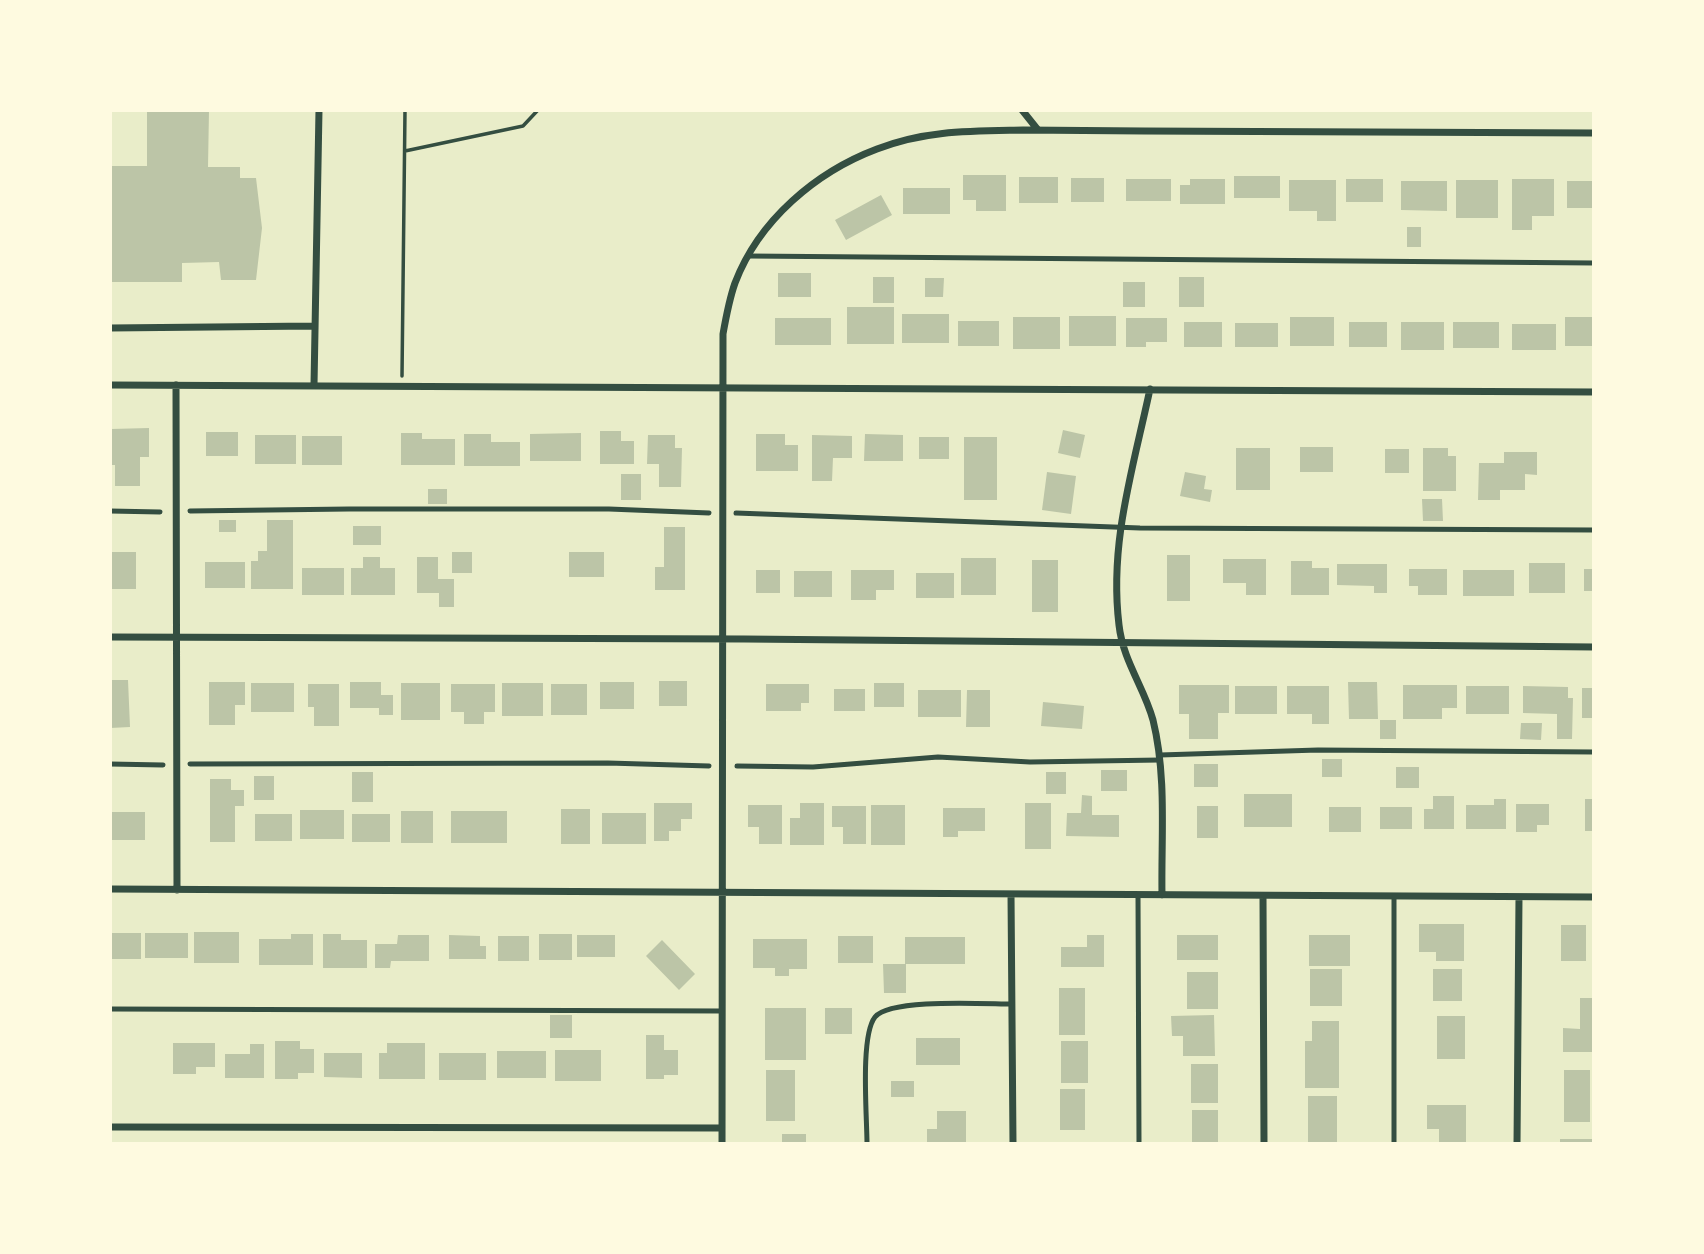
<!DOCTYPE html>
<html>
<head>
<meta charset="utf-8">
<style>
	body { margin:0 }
	#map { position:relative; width:1704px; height:1254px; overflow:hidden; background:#e9edc9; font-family:"Open Sans",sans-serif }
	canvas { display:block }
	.frame { position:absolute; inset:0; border:112px solid #fefae0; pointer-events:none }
</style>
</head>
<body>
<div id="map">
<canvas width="1704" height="1254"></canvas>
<div class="frame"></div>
</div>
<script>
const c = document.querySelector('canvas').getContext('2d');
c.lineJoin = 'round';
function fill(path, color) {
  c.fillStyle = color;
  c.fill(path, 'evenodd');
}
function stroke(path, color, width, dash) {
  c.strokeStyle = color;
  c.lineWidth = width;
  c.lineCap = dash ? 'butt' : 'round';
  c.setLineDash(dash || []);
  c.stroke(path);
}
const building = new Path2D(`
	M147,110H209L208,167H240V178H256L262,228L256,280H221L219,262L182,263V282H110V166H147Z
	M963,175H1006V211H976V200H963Z
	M1234,176H1280V198H1234Z
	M1019,177H1058V203H1019Z
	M1071,178H1104V202H1071Z
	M1126,179H1171V201H1126Z
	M1190,179H1225V204H1180V185H1190Z
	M1346,179H1383V202H1346Z
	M1512,179H1554V216H1532V230H1512Z
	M1289,180H1336V221H1317V211H1289Z
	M1456,180H1498V218H1456Z
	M1401,181H1447V211L1401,210Z
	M1567,181H1594V208H1567Z
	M903,188H950V214H903Z
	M881,195L892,215L846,240L835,220Z
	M1407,227H1421V247H1407Z
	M778,273H811V297H778Z
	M873,277H894V303H873Z
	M1179,277H1204V307H1179Z
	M925,278H944L943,297H925Z
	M1123,282H1145V307H1123Z
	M847,307H894V344H847Z
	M902,314H949V343H902Z
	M1069,316H1116V346H1069Z
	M1013,317H1060V349H1013Z
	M1290,317H1334V346H1290Z
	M1565,317H1594V346H1565Z
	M775,318H831V345H775Z
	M1126,318H1167V342H1146V347H1126Z
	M958,321H999V346H958Z
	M1184,322H1222V347H1184Z
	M1349,322H1387V347H1349Z
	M1401,322H1444V350H1401Z
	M1453,322H1499V348H1453Z
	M1235,323H1278V347H1235Z
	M1512,324H1556V350H1512Z
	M149,428V457H140V486H115V465H111V429Z
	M1063,430L1085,435L1080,458L1058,453Z
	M600,431H621V441H634V464H600Z
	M206,432H238V456H206Z
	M401,433H422V439H455V465H401Z
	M581,433V461H530V434Z
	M464,434H491V442H520V466H464Z
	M756,434H785V445H798V471H756Z
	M865,434L903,435V461H864Z
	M255,435H296V464H255Z
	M648,435H675V448H682L681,487H659V464H647Z
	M812,435L852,436V458H833L832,481H812Z
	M302,436H342V465H302Z
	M919,437H949V459H919Z
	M964,437H997V500H964Z
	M1300,447H1333V472H1300Z
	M1236,448H1270V490H1236Z
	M1423,448H1448V456H1456V491H1423Z
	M1385,449H1409V473H1385Z
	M1504,452H1537V475L1525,474V490H1500V500H1478L1479,463H1504Z
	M1047,472L1076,476L1071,514L1042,510Z
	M1185,472L1206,476L1204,489L1212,490L1210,502L1180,496Z
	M621,474H641V500H621Z
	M428,489H447V504H428Z
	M1422,499H1442L1443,521H1423Z
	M219,520H236V532H219Z
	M267,520H293V589H251V561H258V551H267Z
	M353,526H381V545H353Z
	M664,527H685V590H655V567H664Z
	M110,552H136V589H110Z
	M452,552H472V573H452Z
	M569,552H604V577H569Z
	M1167,555H1190V601H1167Z
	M363,557H380V568H395V595H351V568H363Z
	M417,557H438V579H454V607H439V593H417Z
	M961,558H996V595H961Z
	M1223,559H1266V595H1246V583H1223Z
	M1032,560H1058V612H1032Z
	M1291,561H1312V568H1329V595H1291Z
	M205,562H245V588H205Z
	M1529,563H1565V593H1529Z
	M1337,564H1387V593H1374V586L1337,585Z
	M302,568H344V595H302Z
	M1409,569H1447V595H1418V586H1409Z
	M1584,569H1594V591H1584Z
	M756,570H780V593H756Z
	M851,570H894V590H876V600H851Z
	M1463,570H1514V596H1463Z
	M794,571H832V597H794Z
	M916,573H954V598H916Z
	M110,680H128L130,727L110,728Z
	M659,681H687V706H659Z
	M209,682H245V705H235V725H209Z
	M350,682H381V695H393V715H379V708H350Z
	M600,682H634V709H600Z
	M1348,682H1377L1378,719H1349Z
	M251,683H294V712H251Z
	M401,683H440V720H401Z
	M502,683H543V716H502Z
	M874,683H904V707H874Z
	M308,684H339V726H314V707H308Z
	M451,684H495V712H484V724H464V712H451Z
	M551,684H587V715H551Z
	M766,684H809V703H801V711H766Z
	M1179,685H1229V713H1218V739H1189V714H1179Z
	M1403,685H1457V708H1442V719H1403Z
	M1235,686H1277V714H1235Z
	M1287,686H1329V724H1312V714H1287Z
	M1466,686H1509V714H1466Z
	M1523,686L1568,687V698H1573L1572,739H1557V714L1523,713Z
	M1582,688H1594V718H1582Z
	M834,689H865V711H834Z
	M918,690H961V717H918Z
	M967,690H990V727H966Z
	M1043,702L1084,706L1082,729L1041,726Z
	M1380,720H1396V739H1380Z
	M1521,723H1542L1541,740L1520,739Z
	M1322,759H1342V777H1322Z
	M1194,764H1218V787H1194Z
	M1396,767H1419V788H1396Z
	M1101,770H1127V791H1101Z
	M352,772H373V802H352Z
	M1046,772H1066V794H1046Z
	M254,776H274V800H254Z
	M210,779H231V790H244V806H235V842H210Z
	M1244,794H1292V827H1244Z
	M1082,795L1092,796V815H1119V837L1066,836L1067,813H1081Z
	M1433,796H1454V829H1424V809H1433Z
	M1494,799H1506V829H1466V805H1494Z
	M1585,799H1594V831H1585Z
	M654,803H692V819H681V831H669V841H654Z
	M800,803H824V845H790V818H800Z
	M1025,803H1051V849H1025Z
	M1516,804H1549V825H1537V832H1516Z
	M748,805H782V844H759V827H748Z
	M871,805H905V845H871Z
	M832,806H866V844H843V827H832Z
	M1197,806H1218V838H1197Z
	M1329,807H1361V832H1329Z
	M1380,807H1412V829H1380Z
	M943,808H985V831H958V837H943Z
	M561,809H590V844H561Z
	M300,810H344V839H300Z
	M401,811H433V843H401Z
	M451,811H507V843H451Z
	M110,812H145V840H110Z
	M602,813H646V844H602Z
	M255,814H292V841H255Z
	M352,814H390V842H352Z
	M1419,924H1464V961H1436V952H1419Z
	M1561,925H1586V961H1561Z
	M194,932H239V963H194Z
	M110,933H141V959H110Z
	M145,933H188V958H145Z
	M291,934H313V965H259V939H291Z
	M323,934H341V940H367V968H323Z
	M539,934H572V960H539Z
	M398,935H429V961H391L390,968H375V944H397Z
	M449,935L480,936V946H486V959H449Z
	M577,935H615V957H577Z
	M1087,935H1104V967H1061V947H1087Z
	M1177,935H1218V960H1177Z
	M1309,935H1350V966H1309Z
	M498,936H529V961H498Z
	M838,936H873V963H838Z
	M905,937H965V964H905Z
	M753,939H807V969H789V976H775V968H753Z
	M662,940L695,974L679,990L646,956Z
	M883,964H906V993H884Z
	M1310,969H1342V1006H1310Z
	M1433,969H1462V1001H1433Z
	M1187,972H1218V1009H1187Z
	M1059,988H1085V1035H1059Z
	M1580,998H1594V1052H1563V1028L1580,1029Z
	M765,1008H806V1060H765Z
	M825,1008H852V1034H825Z
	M550,1015H572V1038H550Z
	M1214,1015L1215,1056H1183V1036H1172L1171,1016Z
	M1437,1016H1465V1059H1437Z
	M1312,1021H1339V1088H1305V1041H1312Z
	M646,1035H664V1050H678V1075H664V1079H646Z
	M916,1038H960V1065H916Z
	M275,1041H300V1049H314V1073H298V1079H275Z
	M1061,1041H1088V1083H1061Z
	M173,1043H215V1067H196V1074H173Z
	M387,1043H425V1079H379V1053H387Z
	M250,1044H264V1078H225V1054H250Z
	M555,1050H601V1081H555Z
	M497,1051H546V1078H497Z
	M324,1053H362V1078L324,1077Z
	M439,1053H486V1080H439Z
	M1191,1064H1218V1103H1191Z
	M766,1070H795V1121H766Z
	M1564,1070H1590V1122H1564Z
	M891,1081H914V1097H891Z
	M1060,1089H1085V1130H1060Z
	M1308,1096H1337V1143H1308Z
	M1427,1105H1466V1144H1439V1129H1427Z
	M1192,1110H1218V1142H1192Z
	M937,1111H966V1144L927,1142V1129H937Z
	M782,1134H806V1144H782Z
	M1560,1139H1594V1144H1560Z`);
const path = new Path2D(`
	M405,151L523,126L538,110
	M402,376L405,110`);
const service = new Path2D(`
	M748,256L1594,263
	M110,511L160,512
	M190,511L349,509H609L709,513
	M736,513L1140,528L1594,530
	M1160,755L1318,750L1594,752
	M110,764L163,765
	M190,764L608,763L709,766
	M737,766L813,767L938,757L1030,762L1160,760
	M1138,895L1139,1144
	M1394,896V1144
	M110,1009L722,1011
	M867,1144C867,1116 860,1036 875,1017C890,998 986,1004 1012,1004`);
const minor = new Path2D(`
	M1022,110L1038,130
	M110,328L314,326
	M110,385L1594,392
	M176,385L177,890
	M314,385L319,110
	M1150,389C1133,469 1109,543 1119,625C1123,661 1144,687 1153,720C1167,777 1161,837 1162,895
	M110,637L745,639L1594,647
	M110,889L1594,897
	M1011,894L1013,1144
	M1263,896L1264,1144
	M110,1127L722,1128
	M722,1144L723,334C726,317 729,300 735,283C759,220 816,172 877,149C925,130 972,131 1023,130C1063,130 1104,131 1144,131C1294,131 1444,132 1594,133
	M1517,1144L1519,897`);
fill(building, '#bcc5a7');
stroke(path, '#344e41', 3.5);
stroke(service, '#344e41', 5);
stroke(minor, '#344e41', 7);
</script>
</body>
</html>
